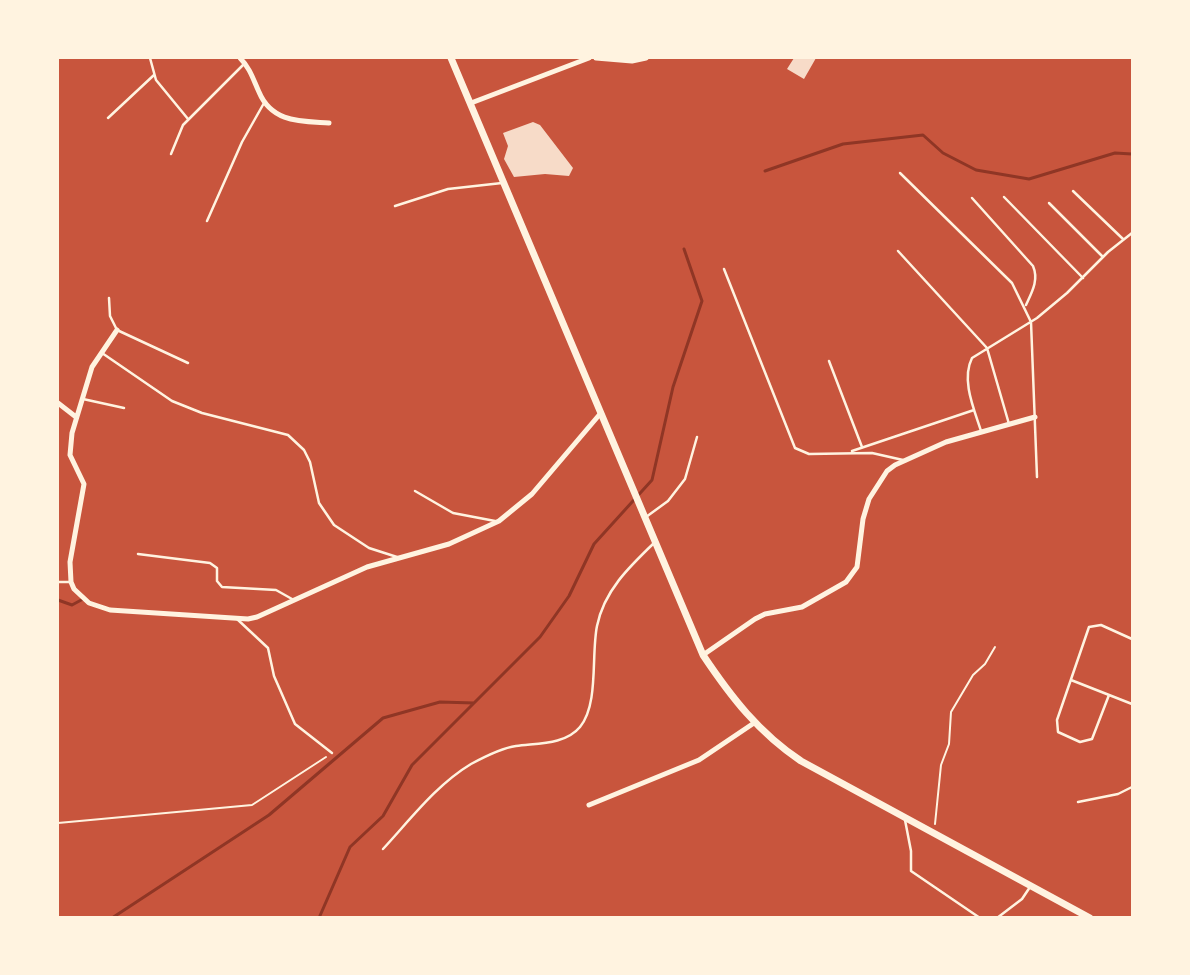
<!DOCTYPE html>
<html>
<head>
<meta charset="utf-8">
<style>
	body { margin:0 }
	#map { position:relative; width:1190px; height:975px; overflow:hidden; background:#c8553d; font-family:Commissioner,sans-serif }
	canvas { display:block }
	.frame { position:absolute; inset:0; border:59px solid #fff3e0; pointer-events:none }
</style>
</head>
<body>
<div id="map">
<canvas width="1190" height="975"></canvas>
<div class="frame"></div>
</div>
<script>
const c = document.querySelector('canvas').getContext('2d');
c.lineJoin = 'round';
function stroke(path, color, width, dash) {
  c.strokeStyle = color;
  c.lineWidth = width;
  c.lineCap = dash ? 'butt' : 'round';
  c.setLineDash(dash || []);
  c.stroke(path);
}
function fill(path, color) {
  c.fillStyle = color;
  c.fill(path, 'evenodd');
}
const stream = new Path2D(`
	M765,171L843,144L923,135L943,153L976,170L1029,179L1115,153L1132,154
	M58,600L72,605L83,599
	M112,918L269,815L383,718L440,702L474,703
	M319,918L350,847L383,816L412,765L540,637L569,596L594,544L652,480L673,387L702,301L684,249`);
const building = new Path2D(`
	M794,58H816L804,79L787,69Z
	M533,122L540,125L573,168L569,176L545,174L514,177L504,159L508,146L503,133Z`);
const path = new Path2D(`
	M58,823L252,805L326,757
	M935,824L941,765L949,744L951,712L973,675L985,664L995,647`);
const service = new Path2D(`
	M150,58L156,80L188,119
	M108,118L154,75
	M171,154L183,125L244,64
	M900,173L1012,283L1031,322L1037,477
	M1073,191L1123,239
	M1004,197L1083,278
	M972,198L1033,266C1039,280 1032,292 1026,305
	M1049,203L1103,257
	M395,206L448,189L502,183
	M207,221L242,142L264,103
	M898,251L987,348L1009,424
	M724,269L795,448L809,454L872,453L903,460
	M109,298L110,316L117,330L188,363
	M102,353L172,401L202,413L288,435L304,450L310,462L319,503L334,525L369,548L397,557
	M829,361L862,447
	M83,399L124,408
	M981,431C974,409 961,380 972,358L1037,318L1067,293L1108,252L1132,233
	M852,451L974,410
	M415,491L453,513L495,521
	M646,517L668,501L685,479L697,437
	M138,554L210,563L217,568V581L222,587L276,590L292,599
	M58,582H71
	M237,619L268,648L274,676L295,724L332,753
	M1071,680L1132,704
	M1109,695L1092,739L1080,742L1058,732L1057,720L1089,627L1101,625L1132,639
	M1078,802L1118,794L1132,787
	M905,820L911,851V871L980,918
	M383,849C410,820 436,785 471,764C484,757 501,748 516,746C537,743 565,745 580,727C599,704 591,655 597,626C604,591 629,567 654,543
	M997,918L1022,899L1030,887`);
const minor = new Path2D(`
	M240,58C250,68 253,79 259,92C272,123 301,121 329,123
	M596,58L632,61L646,58
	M471,103L589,58
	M117,330L92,367L72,433L70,455L84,484L70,562L71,582L74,589L89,603L110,610L248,619L257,617L367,567L449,544L499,521L532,494L600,414
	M58,403L76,417
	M703,655L755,619L765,614L802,607L846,582L857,567L863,519L869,499L887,471L895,465L946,442L1035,417
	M589,805L699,760L754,723`);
const secondary = new Path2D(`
	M451,58L703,655C731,697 759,733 801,761L1090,918`);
stroke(stream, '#8f3625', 3);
fill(building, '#f7dbc8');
stroke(path, '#fff3e0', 2);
stroke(service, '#fff3e0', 2.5);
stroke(minor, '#fff3e0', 5);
stroke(secondary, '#fff3e0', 7);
</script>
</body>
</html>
